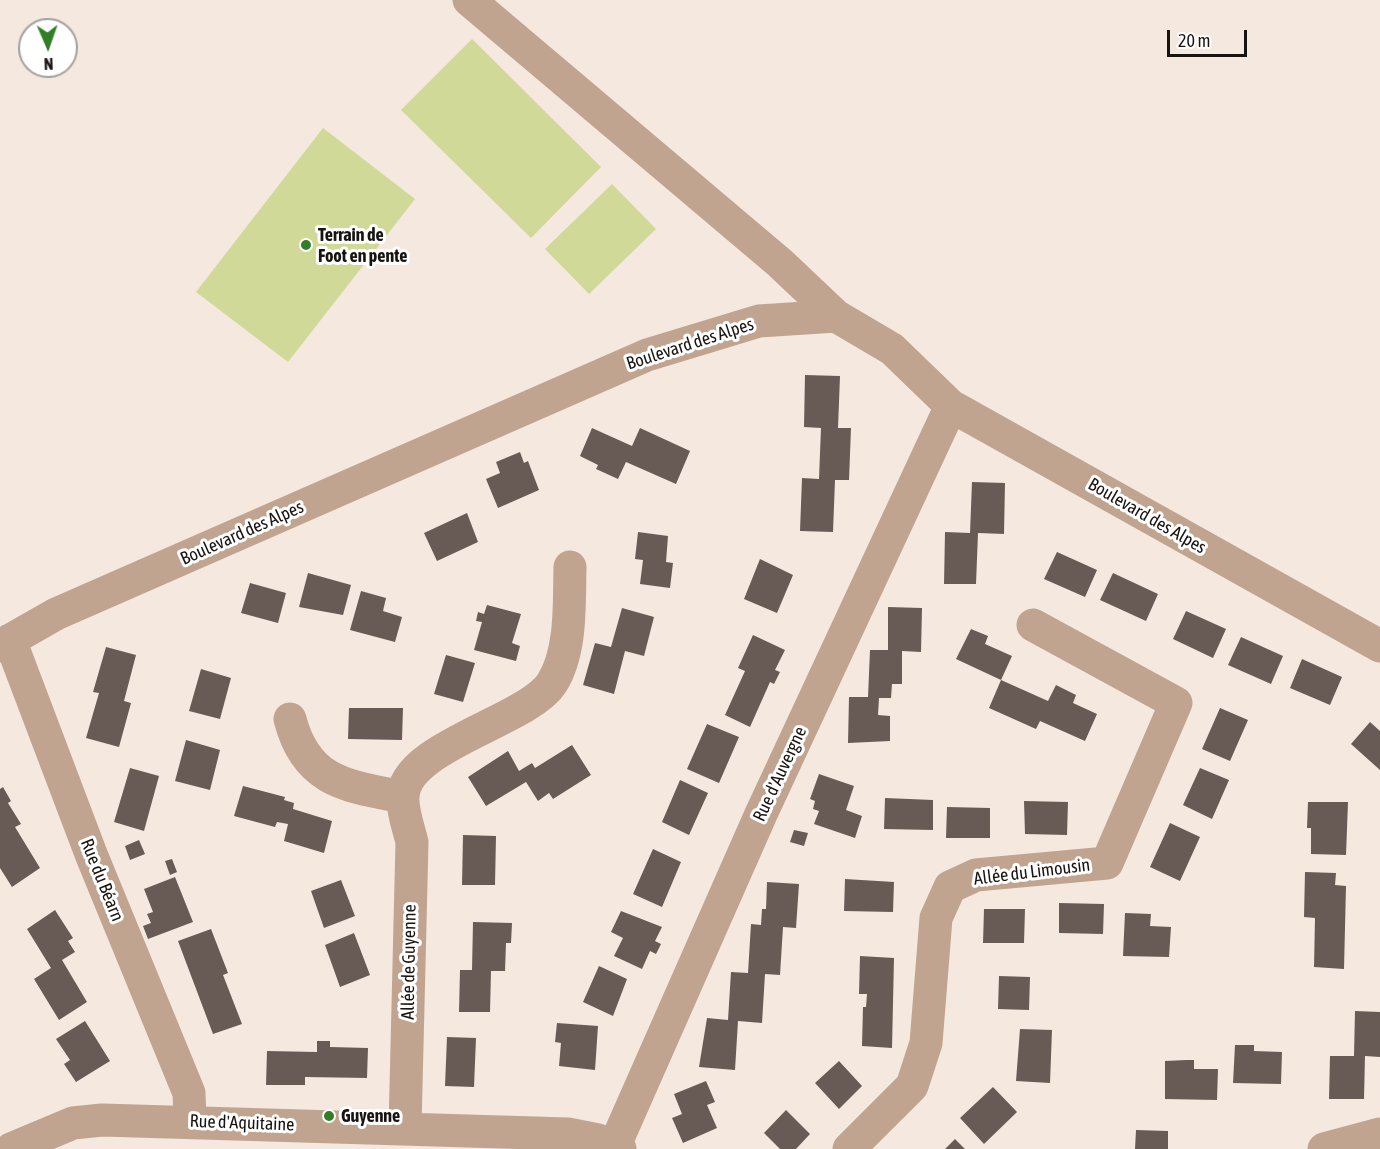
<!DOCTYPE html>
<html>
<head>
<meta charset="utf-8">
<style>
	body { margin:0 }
	#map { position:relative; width:1380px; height:1149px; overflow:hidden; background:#f4e8df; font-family:"Asap Condensed",sans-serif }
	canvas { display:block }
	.north { position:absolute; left:18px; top:18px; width:60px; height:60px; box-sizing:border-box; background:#fff; border:2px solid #a3a1a0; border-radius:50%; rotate:178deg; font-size:16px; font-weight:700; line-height:24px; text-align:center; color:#181411 }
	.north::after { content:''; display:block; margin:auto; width:21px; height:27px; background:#327e26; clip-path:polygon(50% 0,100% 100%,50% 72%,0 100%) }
	.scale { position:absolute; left:1167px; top:30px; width:80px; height:27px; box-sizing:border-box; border:3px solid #181411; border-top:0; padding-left:8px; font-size:18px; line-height:21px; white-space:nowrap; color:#181411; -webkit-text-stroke:4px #fff; paint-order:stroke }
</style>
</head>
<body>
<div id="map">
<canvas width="1380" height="1149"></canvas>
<div class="north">N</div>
<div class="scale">20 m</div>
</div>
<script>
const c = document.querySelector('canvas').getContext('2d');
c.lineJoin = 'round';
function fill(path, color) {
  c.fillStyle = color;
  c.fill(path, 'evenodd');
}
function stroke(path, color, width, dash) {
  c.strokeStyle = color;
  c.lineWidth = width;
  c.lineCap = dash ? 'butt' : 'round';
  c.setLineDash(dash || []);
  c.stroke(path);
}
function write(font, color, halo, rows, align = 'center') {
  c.font = font + ' "Asap Condensed",sans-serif';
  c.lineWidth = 6;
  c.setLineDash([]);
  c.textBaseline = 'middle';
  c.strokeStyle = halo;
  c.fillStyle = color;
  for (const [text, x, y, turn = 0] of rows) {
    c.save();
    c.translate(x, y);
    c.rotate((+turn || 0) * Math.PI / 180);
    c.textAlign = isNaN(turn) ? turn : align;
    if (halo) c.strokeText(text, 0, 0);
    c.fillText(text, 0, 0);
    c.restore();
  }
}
const green = new Path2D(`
	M472,39L601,167L531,238L401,110Z
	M323,128L415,199L288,362L196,292Z
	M612,184L656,229L589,294L545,249Z`);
const building = new Path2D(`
	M805,375L840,376L838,428H851L849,480H835L833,532L800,531L802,478L819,479L821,428L804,427Z
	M592,428L632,446L640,428L690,451L676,484L626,462L618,479L596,469L598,465L580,456Z
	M520,452L524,463L528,461L539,490L498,508L486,479L500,473L496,462Z
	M972,482L1005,483L1004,534L978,533L976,584H944L945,532L970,533Z
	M467,513L478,542L437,561L424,533Z
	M638,532L668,536L666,562L673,563L670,588L640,584L643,560L635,559Z
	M1057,552L1097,570L1085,597L1044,579Z
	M760,559L793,575L777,613L744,599Z
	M308,573L351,585L343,615L299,607Z
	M1113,573L1158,594L1146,621L1100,600Z
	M250,583L286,593L278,623L241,613Z
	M361,591L386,598L383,611L402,617L395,642L350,630Z
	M487,605L521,614L512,643L520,646L516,661L474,650L482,622L476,621L478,612L484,614Z
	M888,607L922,608L921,652L902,651V684H892L891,698H879L878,715L890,716V741L848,743L849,697H868L870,650H888Z
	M622,608L654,617L644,656L625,651L614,694L583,685L595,643L611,647Z
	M1186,611L1226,629L1213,658L1173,639Z
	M971,629L988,636L985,644L1012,656L1001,680L956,659Z
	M753,635L785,650L775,670L780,672L774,684L770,682L750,727L725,715L745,671L738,668Z
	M1241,637L1283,656L1271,684L1228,665Z
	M106,647L136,655L124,701L131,703L119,747L86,738L99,693L93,692Z
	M446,655L475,663L463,702L434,694Z
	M1302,659L1342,677L1330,705L1290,688Z
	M201,669L231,678L220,719L189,711Z
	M1001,680L1048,701L1056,685L1076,695L1073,703L1097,714L1085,741L1040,721L1036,729L989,708Z
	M349,708H403L402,740L348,739Z
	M1220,708L1248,720L1230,761L1202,749Z
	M1370,722L1380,731V770L1351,744Z
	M707,724L739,737L719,783L687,769Z
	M186,740L220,750L210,790L175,781Z
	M572,745L591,775L553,799L549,793L538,801L526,782L486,806L468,777L508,751L519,771L532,763L535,768Z
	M130,768L159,776L144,831L114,822Z
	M1200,768L1229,780L1212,819L1183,805Z
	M819,774L854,786L846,810L862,816L855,838L814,824L819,811L813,809L815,801L810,799Z
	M680,780L708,793L689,835L662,822Z
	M243,786L285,797L284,800L294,803L293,809L332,821L324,853L284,841L288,824L277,822L275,827L234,816Z
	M3,787L11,801L8,803L21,824L15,827L40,868L12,887L0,868V789Z
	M885,798L933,800V830L884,829Z
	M1024,801L1068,802L1067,835L1025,834Z
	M1308,802H1348L1346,855L1311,854V828H1307Z
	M947,807L990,808V838H946Z
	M1170,823L1200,837L1180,881L1150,867Z
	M794,830L808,833L804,846L790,842Z
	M463,835L496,836L495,885H462Z
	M139,840L145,854L130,860L125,846Z
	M653,849L681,862L662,907L633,894Z
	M172,859L177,872L170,875L165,861Z
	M1305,872L1336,873L1335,885L1346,886L1344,969L1314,967L1315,918L1304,917Z
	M175,877L193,922L148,939L143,926L151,923L147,914L153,912L144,889Z
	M845,879L894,882L893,912L844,911Z
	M341,880L355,916L324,928L311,891Z
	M767,882L799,884L796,928L783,927L780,975L765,974L762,1023L738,1021L735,1070L699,1067L707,1018L728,1020L731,972L748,973L751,924L761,925L762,909H766Z
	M1059,903L1104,904L1103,934L1059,933Z
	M984,909H1025L1024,943H983Z
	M55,910L73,938L68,941L75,952L62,960L87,1002L59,1020L34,979L51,968L27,929Z
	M621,911L662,927L655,941L661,944L656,954L650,951L642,969L614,956L623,938L611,932Z
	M1125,913L1151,914L1150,926L1171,927L1169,957L1123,956Z
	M473,922L512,923L511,943H506L505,971H491L490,1012H459L460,970H472Z
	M211,929L228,973L223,975L242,1024L213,1034L178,941Z
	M354,933L370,975L340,987L325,945Z
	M860,956L894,958L892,1048L862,1046L863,1007H866L867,994H859Z
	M599,966L627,979L613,1016L583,1002Z
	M999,976L1030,977L1029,1010L998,1009Z
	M1355,1011L1380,1012V1057L1365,1056L1364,1099H1329L1330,1056H1354Z
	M85,1021L110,1061L76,1082L64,1064L70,1060L56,1039Z
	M557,1023L598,1026L595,1070L559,1066L561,1043L555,1042Z
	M1020,1029L1052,1030L1050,1083L1016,1081Z
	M447,1037L476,1038L474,1087L445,1086Z
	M317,1041H330V1047L368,1048L367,1078L305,1077V1085H266L267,1051L317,1052Z
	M1235,1045H1254V1051L1282,1052L1281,1084L1233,1083Z
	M1186,1060H1194V1069H1218L1217,1100L1165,1099V1061Z
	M839,1061L862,1086L839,1109L815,1083Z
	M706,1081L715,1102L707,1105L717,1128L683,1143L672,1118L682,1114L674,1094Z
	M993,1087L1017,1112L984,1144L960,1118Z
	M786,1110L810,1134L796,1149H780L764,1133Z
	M1136,1130L1168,1131V1149H1135Z
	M955,1139L965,1149H945Z`);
const minor = new Path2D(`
	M469,0L780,263L836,316
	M10,640L91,854L189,1093L190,1121
	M0,646L56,614L647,355L759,321L836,316L892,349L951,406L1380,646
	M290,719C306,782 346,786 403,797
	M405,1128L412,842C409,829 402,811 403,797C404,746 528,721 552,683C572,651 569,603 570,567
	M615,1145L761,814L951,406
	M11,1149L73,1123L102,1120L568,1134L598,1140L620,1149
	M849,1149L912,1086L926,1043L936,918L950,887L976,875L1107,863L1176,703L1033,625
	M1324,1149L1380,1134`);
const markers = [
	[306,245,6,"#327e26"],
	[329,1116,6,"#327e26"]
];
const poiNames = [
	["Terrain de",318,235],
	["Foot en pente",318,256],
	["Guyenne",341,1116]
];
const streetNames = [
	["Boulevard des Alpes",690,344,-18],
	["Boulevard des Alpes",1147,516,30],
	["Boulevard des Alpes",242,533,-24],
	["Rue d'Auvergne",780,774,-65],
	["Allée du Limousin",1032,872,-7],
	["Rue du Béarn",102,880,68],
	["Allée de Guyenne",409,962,-89],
	["Rue d'Aquitaine",242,1123,2]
];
fill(green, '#d0d997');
fill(building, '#685b56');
stroke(minor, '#c0a490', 33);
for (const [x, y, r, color] of markers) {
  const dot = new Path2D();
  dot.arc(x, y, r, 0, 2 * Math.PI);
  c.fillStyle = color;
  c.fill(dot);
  stroke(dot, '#fff', 2);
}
write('bold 18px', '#181411', '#fff', poiNames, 'left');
write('18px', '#181411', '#fff', streetNames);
</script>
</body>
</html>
